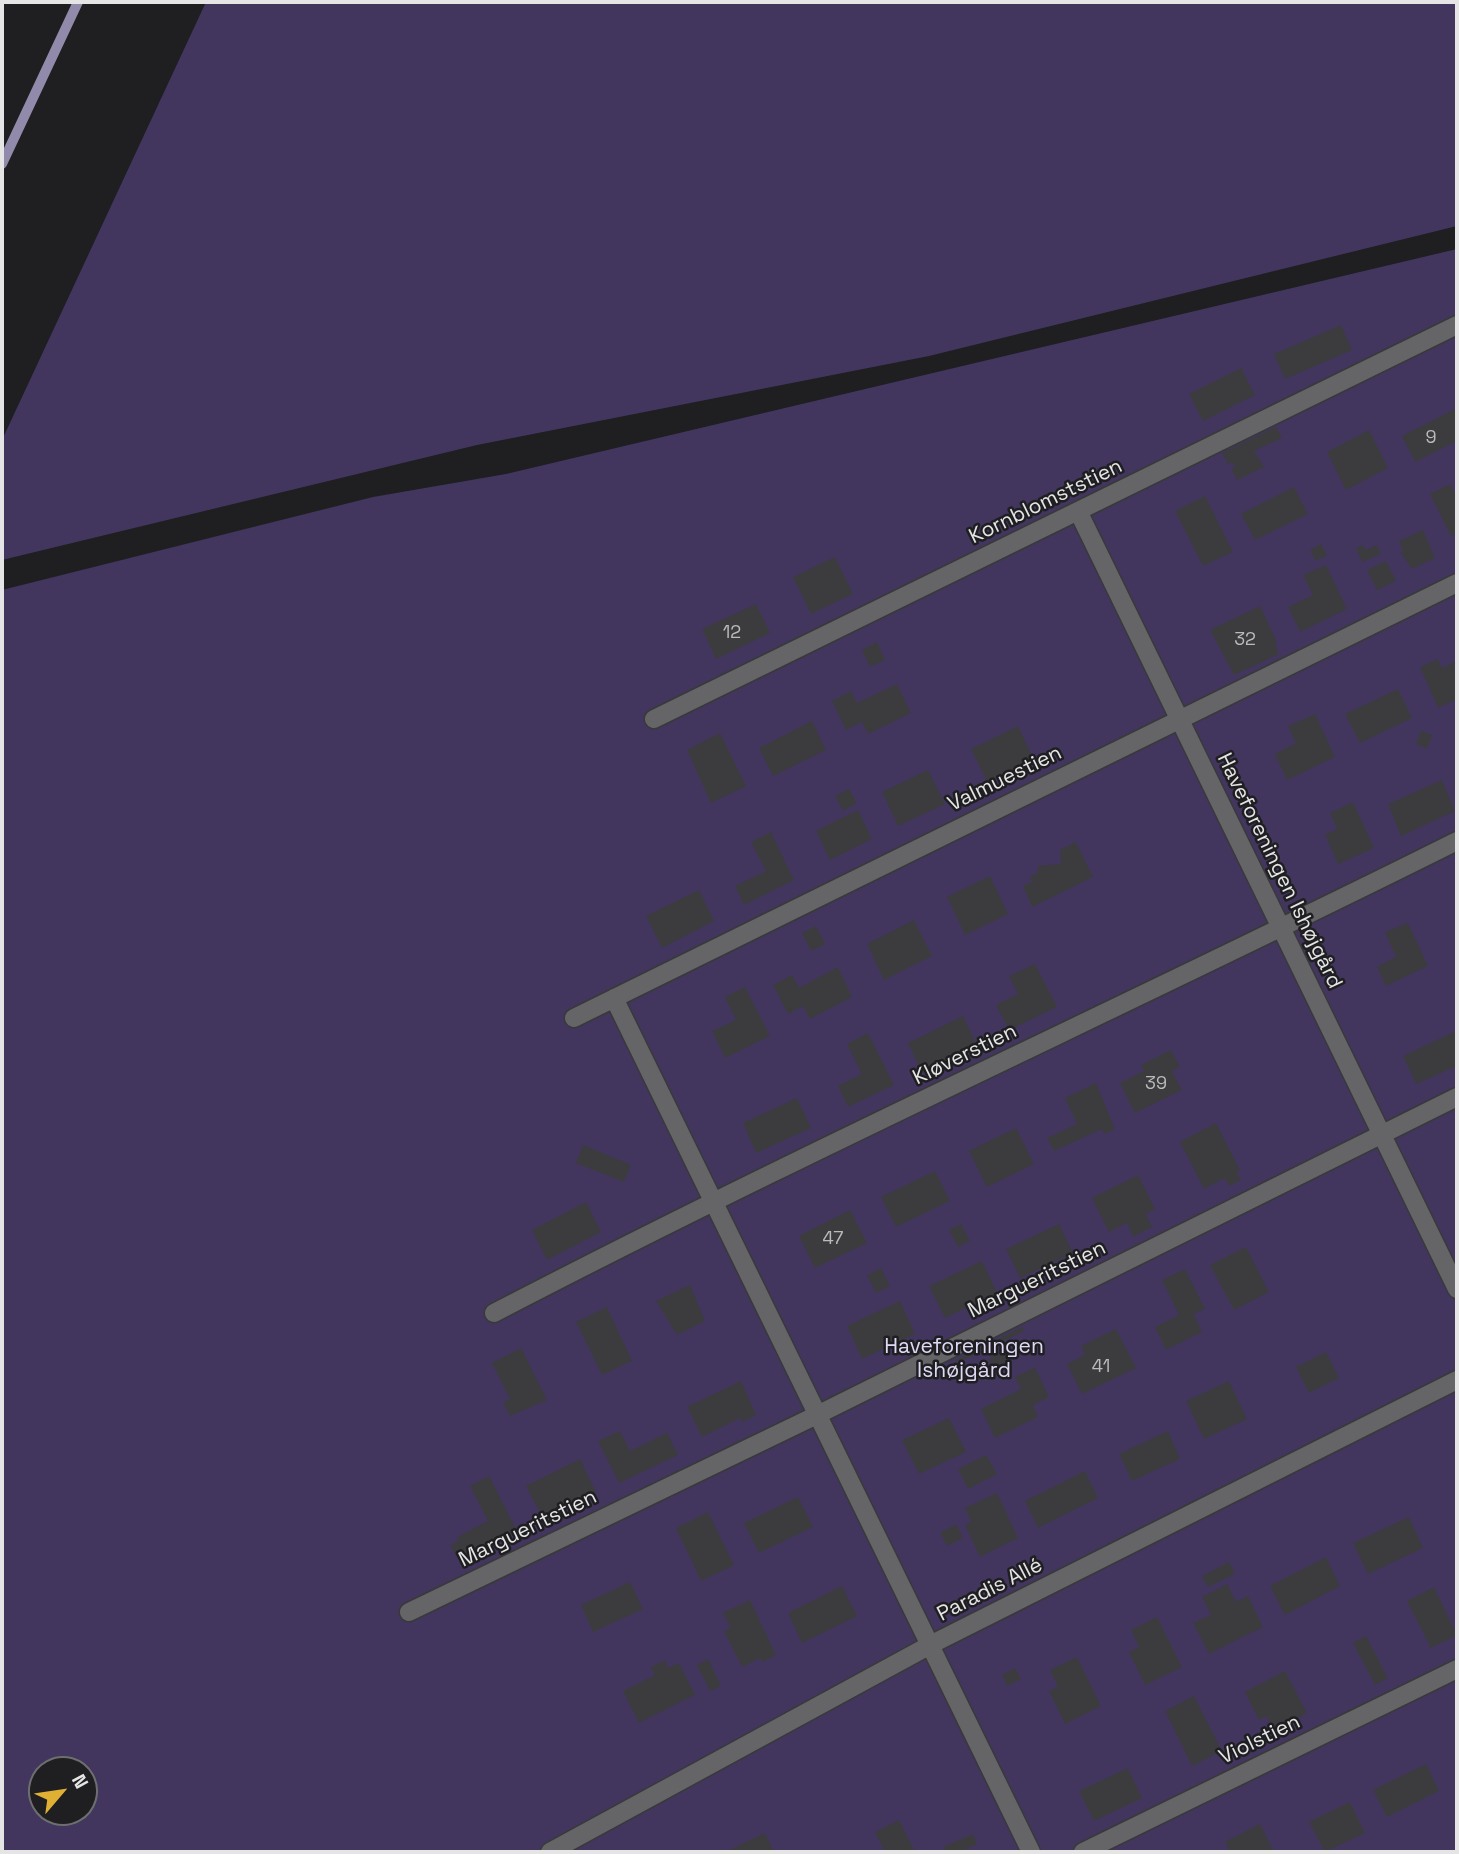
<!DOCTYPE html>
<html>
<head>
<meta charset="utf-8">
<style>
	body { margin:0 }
	#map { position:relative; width:1459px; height:1854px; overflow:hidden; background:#1f1e20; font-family:"Space Grotesk",sans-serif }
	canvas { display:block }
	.frame { position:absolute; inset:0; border:4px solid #e5e5e6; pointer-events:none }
	.north { position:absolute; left:28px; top:1756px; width:70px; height:70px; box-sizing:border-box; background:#1f1e20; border:2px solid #6e6e6f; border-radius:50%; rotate:61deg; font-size:19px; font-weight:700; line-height:28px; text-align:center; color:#e5e5e6 }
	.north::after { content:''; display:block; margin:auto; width:24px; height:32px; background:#e0b034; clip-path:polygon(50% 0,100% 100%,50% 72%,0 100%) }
</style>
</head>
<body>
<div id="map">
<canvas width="1459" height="1854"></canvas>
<div class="frame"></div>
<div class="north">N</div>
</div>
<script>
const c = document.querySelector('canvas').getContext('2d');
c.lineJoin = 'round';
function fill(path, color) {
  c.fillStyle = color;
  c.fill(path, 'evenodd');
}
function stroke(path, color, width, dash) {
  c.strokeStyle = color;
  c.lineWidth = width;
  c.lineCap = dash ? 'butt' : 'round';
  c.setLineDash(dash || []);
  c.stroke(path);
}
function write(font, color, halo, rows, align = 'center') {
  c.font = font + ' "Space Grotesk",sans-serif';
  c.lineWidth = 5;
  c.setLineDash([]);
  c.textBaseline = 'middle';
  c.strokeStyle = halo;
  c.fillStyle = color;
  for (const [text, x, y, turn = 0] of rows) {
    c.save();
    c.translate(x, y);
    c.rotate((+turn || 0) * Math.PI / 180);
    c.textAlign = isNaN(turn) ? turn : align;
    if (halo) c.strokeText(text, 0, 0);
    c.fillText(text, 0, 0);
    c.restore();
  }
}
const green = new Path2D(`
	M206,2H1457V226L929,356L477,445L2,560V440Z
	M1457,249V1852H2V590L373,497L506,474ZM42,1770H84V1812H42Z`);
const stream = new Path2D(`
	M2,164L78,2`);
const building = new Path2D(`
	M1341,325L1352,350L1285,379L1274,354Z
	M1241,368L1255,395L1203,421L1189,394Z
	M1457,408V441L1415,462L1402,436Z
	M1276,427L1282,438L1254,451L1264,467L1237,480L1231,468L1235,467L1232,462L1228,464L1222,453Z
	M1369,430L1388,468L1346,490L1327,452Z
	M1450,484L1457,498V533L1451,536L1430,494Z
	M1294,487L1308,514L1255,540L1241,514Z
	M1205,496L1233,552L1203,566L1175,511Z
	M1423,530L1435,558L1412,569L1400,552L1403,551L1399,541Z
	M1321,544L1327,555L1316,561L1310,550Z
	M1363,545L1365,550L1377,545L1381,554L1362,562L1356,548Z
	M835,557L853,594L811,614L793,577Z
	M1386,561L1396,581L1377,590L1367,570Z
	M1326,565L1347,609L1300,632L1288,607L1313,595L1303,575Z
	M756,604L770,633L716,659L702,629Z
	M1260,606L1277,642L1275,644L1279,654L1234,675L1210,630Z
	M877,642L885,660L870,667L862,650Z
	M1438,659L1442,668L1457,661V699L1438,708L1420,667Z
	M897,684L911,713L868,734L862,722L846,730L832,701L851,691L857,703Z
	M1398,689L1412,718L1360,743L1345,714Z
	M1315,714L1335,757L1287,780L1275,754L1296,743L1288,726Z
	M812,721L826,750L773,776L759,748Z
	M1018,726L1034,760L987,782L971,749Z
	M1421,731L1432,735L1427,749L1416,744Z
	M720,733L746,786L711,803L687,750Z
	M928,770L945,804L898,826L882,792Z
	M1442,780L1455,811L1401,836L1388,804Z
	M849,789L857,803L843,811L835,796Z
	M1353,802L1374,848L1338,864L1325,835L1337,829L1330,813Z
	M858,810L872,839L830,860L816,831Z
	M771,832L794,880L744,905L735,886L766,871L751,842Z
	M1076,842L1093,877L1032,907L1023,886L1032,882L1030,876L1037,874L1038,866L1061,864L1060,850Z
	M990,876L1008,914L965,935L947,897Z
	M699,890L714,921L662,948L646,916Z
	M914,920L932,956L884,980L867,944Z
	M1408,923L1428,966L1386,986L1377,967L1396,957L1385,932Z
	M816,926L825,944L811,951L802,933Z
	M1035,964L1057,1007L1009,1030L996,1005L1018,994L1009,976Z
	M838,967L852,997L810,1019L803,1006L788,1014L773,985L792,975L799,988Z
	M745,987L770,1036L725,1058L712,1031L736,1020L725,997Z
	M963,1016L977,1046L922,1073L908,1043Z
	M1456,1031L1457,1066L1416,1084L1403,1056Z
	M868,1033L894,1085L848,1107L838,1086L862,1074L847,1044Z
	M1171,1050L1180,1067L1172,1071L1182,1090L1135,1113L1120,1083L1144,1071L1141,1065Z
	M1096,1083L1115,1129L1104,1134L1102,1129L1054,1151L1047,1138L1077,1124L1065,1098Z
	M797,1098L811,1128L756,1153L743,1123Z
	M1216,1123L1240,1170L1237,1172L1241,1180L1229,1186L1225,1178L1204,1189L1180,1142Z
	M1016,1128L1034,1164L987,1187L969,1151Z
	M583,1145L631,1165L624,1182L576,1163Z
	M935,1171L950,1201L896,1227L881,1197Z
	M1138,1175L1155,1209L1146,1214L1152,1227L1133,1237L1127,1223L1109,1232L1092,1198Z
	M586,1202L601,1232L547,1260L532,1230Z
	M850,1210L867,1243L815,1268L799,1236Z
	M961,1224L970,1241L958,1247L949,1230Z
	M1059,1224L1073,1253L1020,1278L1006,1249Z
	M1246,1247L1269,1292L1234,1310L1210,1265Z
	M982,1261L997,1293L945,1318L929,1286Z
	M881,1268L890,1286L876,1293L867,1275Z
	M1185,1269L1205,1309L1194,1314L1202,1332L1166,1350L1155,1327L1179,1315L1162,1280Z
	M690,1285L705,1321L677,1335L656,1301Z
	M900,1301L915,1334L862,1359L847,1326Z
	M607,1307L632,1361L602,1375L576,1322Z
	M1022,1327L1024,1331L958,1363L956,1360Z
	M1116,1329L1136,1368L1082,1394L1067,1364L1085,1355L1081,1346Z
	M521,1348L547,1400L510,1416L503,1402L510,1399L492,1363Z
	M1005,1350L1013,1366L996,1374L988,1359Z
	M1326,1352L1339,1378L1309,1393L1296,1367Z
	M1035,1367L1049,1397L1033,1405L1038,1417L995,1438L981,1409L1021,1389L1015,1377Z
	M741,1381L756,1415L742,1422L740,1418L702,1437L687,1407Z
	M1229,1381L1247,1419L1204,1439L1186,1401Z
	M949,1418L966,1452L919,1474L902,1440Z
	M620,1431L630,1451L667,1433L678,1455L619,1483L598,1441Z
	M1168,1431L1180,1459L1132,1481L1119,1454Z
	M986,1455L997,1474L968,1489L958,1469Z
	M580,1459L596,1492L543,1519L526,1486Z
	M1085,1471L1098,1498L1038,1528L1025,1501Z
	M489,1476L517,1531L467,1557L464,1552L456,1556L450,1545L459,1541L457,1537L488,1521L470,1486Z
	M997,1493L1018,1538L980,1557L965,1525L971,1522L965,1508Z
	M798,1497L813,1527L759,1553L744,1523Z
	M708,1512L734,1565L701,1581L676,1528Z
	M1409,1517L1423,1548L1368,1574L1353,1543Z
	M956,1524L963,1538L947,1546L940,1533Z
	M1326,1557L1340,1586L1285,1615L1270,1586Z
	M1229,1562L1235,1574L1208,1587L1202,1576Z
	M630,1582L643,1609L593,1632L581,1605Z
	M1227,1584L1236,1602L1248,1596L1263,1627L1209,1654L1193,1623L1211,1615L1202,1597Z
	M842,1586L857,1616L802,1643L788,1613Z
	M1434,1587L1457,1635L1431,1648L1407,1601Z
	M750,1600L776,1655L762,1662L760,1658L742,1667L724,1631L731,1628L723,1613Z
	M1157,1617L1182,1667L1145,1685L1129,1652L1139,1647L1131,1630Z
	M1366,1636L1388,1678L1375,1685L1353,1643Z
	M1077,1657L1101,1706L1065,1724L1049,1691L1058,1687L1050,1670Z
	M708,1659L721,1686L710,1691L697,1665Z
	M665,1660L668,1668L679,1663L695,1695L639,1723L623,1691L655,1675L651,1667Z
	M1015,1668L1021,1679L1007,1686L1002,1675Z
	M1285,1671L1307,1713L1274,1730L1266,1716L1259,1720L1245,1692Z
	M1194,1696L1222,1751L1192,1766L1165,1711Z
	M1426,1764L1439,1791L1387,1817L1373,1790Z
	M1128,1768L1142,1798L1094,1821L1079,1791Z
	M1350,1802L1365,1833L1325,1852L1309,1822Z
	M899,1820L915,1852H885L875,1832Z
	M1260,1824L1274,1852H1230L1225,1842Z
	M765,1833L774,1852H725Z
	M973,1834L977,1844L960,1852H945L943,1847Z`);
const lane = new Path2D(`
	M1078,511L1457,1289
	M654,719L1457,325
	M614,998L1031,1852
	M574,1018L1457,583
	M494,1313C811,1148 1137,1001 1457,841
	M409,1612L817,1415L1457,1097
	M550,1852L932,1644L1457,1380
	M1083,1852L1457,1669`);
const numberNames = [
	["9",1431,438],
	["12",732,633],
	["32",1245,640],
	["39",1156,1084],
	["47",833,1239],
	["41",1101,1367]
];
const streetNames = [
	["Kornblomststien",1046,502,-26],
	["Valmuestien",1005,779,-26],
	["Haveforeningen Ishøjgård",1279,871,64],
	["Kløverstien",965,1055,-26],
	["Margueritstien",1037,1280,-26],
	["Margueritstien",528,1529,-26],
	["Paradis Allé",990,1590,-27],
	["Violstien",1260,1740,-26]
];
const parkNames = [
	["Haveforeningen",964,1347],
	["Ishøjgård",964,1371]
];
fill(green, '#42365f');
stroke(stream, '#928aaa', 10);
fill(building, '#3c3c3e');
stroke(lane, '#39393a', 21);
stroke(lane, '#656467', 18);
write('18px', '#bbbbbc', null, numberNames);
write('21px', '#e5e5e6', '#1f1e20', streetNames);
write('21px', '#e0d9f6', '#1f1e20', parkNames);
</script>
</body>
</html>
